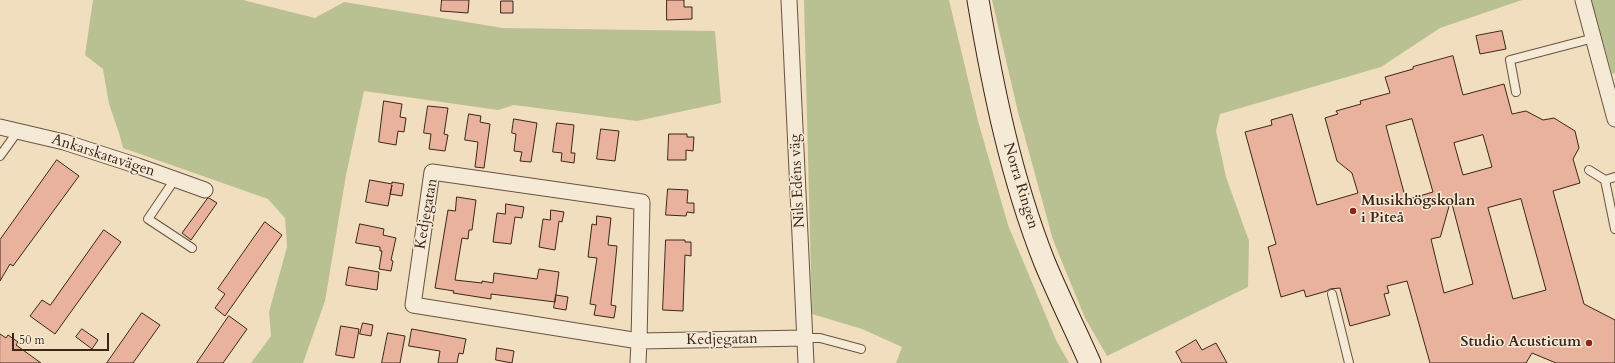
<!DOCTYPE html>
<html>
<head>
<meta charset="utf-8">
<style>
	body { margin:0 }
	#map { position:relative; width:1615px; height:363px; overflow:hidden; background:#f0debe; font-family:Cardo,serif }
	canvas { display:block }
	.scale { position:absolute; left:12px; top:333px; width:97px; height:18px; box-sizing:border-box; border:2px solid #3d251a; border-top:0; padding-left:5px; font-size:12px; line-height:14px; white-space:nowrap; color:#3d251a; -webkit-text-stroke:3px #f5ead5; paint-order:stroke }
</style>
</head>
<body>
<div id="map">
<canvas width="1615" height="363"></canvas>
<div class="scale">50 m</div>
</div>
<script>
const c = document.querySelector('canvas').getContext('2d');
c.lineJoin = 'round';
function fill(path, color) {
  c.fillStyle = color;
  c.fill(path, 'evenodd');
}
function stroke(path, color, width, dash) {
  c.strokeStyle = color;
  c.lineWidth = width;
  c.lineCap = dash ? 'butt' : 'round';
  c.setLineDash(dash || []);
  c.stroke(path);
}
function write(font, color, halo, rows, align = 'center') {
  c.font = font + ' Cardo,serif';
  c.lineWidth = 3;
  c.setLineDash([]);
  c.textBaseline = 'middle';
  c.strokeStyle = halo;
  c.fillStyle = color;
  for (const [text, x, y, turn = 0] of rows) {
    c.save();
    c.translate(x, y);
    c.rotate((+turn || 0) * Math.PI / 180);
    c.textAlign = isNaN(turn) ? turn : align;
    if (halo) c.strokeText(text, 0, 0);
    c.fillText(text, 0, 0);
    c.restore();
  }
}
const green = new Path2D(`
	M93,0H243L315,18L344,2L503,28L715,31L721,103L637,121L514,105L498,110L364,91L346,175L325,301L303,363H251L271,336L269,312L287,247L285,218L268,199L123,148L119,133L109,104L103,69L85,55Z
	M804,0H949L978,121L1008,225L1056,340L1069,363H896L902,347L862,329L812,314Z
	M992,0H1522L1440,28L1381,67L1220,114L1216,131L1226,177L1249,241L1248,287L1107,356L1085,318L1053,240L1018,112Z
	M1591,0H1615V73L1612,74Z`);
const building = new Path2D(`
	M442,0H469L468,13L441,11Z
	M667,0H684V7H692V19L667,20Z
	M501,1H513V13H501Z
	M1502,31L1506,49L1480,54L1476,36Z
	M1453,56L1463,95L1504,84L1512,114L1526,111L1543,120L1554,118L1575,131L1579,148L1573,159L1580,183L1553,191L1584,304L1615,320V363H1556L1532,353L1526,363H1430L1407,281L1387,286L1389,293L1384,294L1390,315L1350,326L1340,288L1330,289L1327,291L1306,297L1304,290L1281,297L1268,247L1276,244L1245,132L1272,125L1271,120L1292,114L1317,205L1358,193L1352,173L1337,161L1325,118L1338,114L1336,111L1361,104L1360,101L1390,93L1385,77L1413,69V67ZM1412,119L1433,192L1406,200L1386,126ZM1483,135L1492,167L1463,175L1454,143ZM1521,199L1546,290L1513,299L1488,208ZM1451,200L1473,284L1444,293L1431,239L1440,237Z
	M384,101L402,104L400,117L406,118L404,132L398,131L396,145L379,142Z
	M428,106L448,108L444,134L448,135L445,151L429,149L431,134L424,133Z
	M469,114L481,116L480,122L490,124L484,168L475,167L478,142L465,140Z
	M514,119L537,123L531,162L520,161L522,152L514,151L516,134L512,133Z
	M557,123L574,125L571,153H575L574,163L561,161L562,153L553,152Z
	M601,129L619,131L615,161L597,159Z
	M669,134H687V137H694L693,151L686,150V160H668Z
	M57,160L79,176L13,266L10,264L0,281V240Z
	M370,180L392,184V182L404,184L402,196L390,194L392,185L388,206L366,202Z
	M668,189L688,190L687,203H694V213L687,212L686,216L666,215Z
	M457,197L476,200L472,230H469L468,239L462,238L455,280L482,283V281L493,283L494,273L537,279L539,269L559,272L555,302L491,294V299L453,293L454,291L435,288L448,210L455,211Z
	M209,198L217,203L191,240L182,233L207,199Z
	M506,204L524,207L522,218L515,217L511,244L493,242L497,213L505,214Z
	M551,210L564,212L562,222L559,221L555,250L539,247L543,219L550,220Z
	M597,216L611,218L608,245L617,246L611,305L616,306L614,318L594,315L596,305L590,304L597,258L588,257L592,224L596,225Z
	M265,222L282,235L225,316L215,308L225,294L218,289Z
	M360,224L384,229L383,235L396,238L391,260L393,261L391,271L379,269L382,251H380V247L356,243Z
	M104,230L121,242L55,334L30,316L42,300L50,305Z
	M666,240H685V242H691V256L685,255L683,311L663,310Z
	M349,267L379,272L377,290L346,285Z
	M556,295L568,297L566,310L554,308Z
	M142,313L160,325L133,363H107Z
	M229,316L247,329L223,363H197Z
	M363,323L373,325L371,336L360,334Z
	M341,326L359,329L354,358L336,355Z
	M82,329L98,340L92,349L76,337Z
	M412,329L466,339L463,354L459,353L457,363H438L440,351L409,346Z
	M388,333L405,336L400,363H382Z
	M0,334L6,338L8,335L18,342L16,345L41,363H0Z
	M1196,340L1202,350L1216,343L1227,363H1182L1176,352Z
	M497,348L514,351L512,363L496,360Z`);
const lane = new Path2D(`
	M1516,92L1510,60L1594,38
	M0,156L18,131
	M1589,170L1605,180L1615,177
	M175,179L148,219L192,248
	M1605,180L1615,229
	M1332,294L1349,363
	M805,338H820L861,349`);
const street = new Path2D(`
	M789,0L806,363
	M1583,0L1615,119
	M0,127L64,142L138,166L205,190
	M638,363L639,341L642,202L432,172L413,305L639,341L805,338`);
const secondary = new Path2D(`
	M978,0C993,89 1011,177 1044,261C1058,295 1075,329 1090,363`);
const markers = [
	[1353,211,4,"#8f2418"],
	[1589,343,4,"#8f2418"]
];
const streetNames = [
	["Ankarskatavägen",103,156,18],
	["Nils Edéns väg",798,181,-93],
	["Norra Ringen",1020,186,73],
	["Kedjegatan",427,214,-80],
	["Kedjegatan",722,340,-1]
];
const poiNames = [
	["Musikhögskolan",1361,202],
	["i Piteå",1361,219],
	["Studio Acusticum",1581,343,"right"]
];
fill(green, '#b9c192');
fill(building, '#e9b29d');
stroke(building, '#3d251a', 1);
stroke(lane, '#6a5343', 10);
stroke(street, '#6a5343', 17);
stroke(secondary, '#3d251a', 23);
stroke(lane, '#f5ead5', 8);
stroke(street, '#f5ead5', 15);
stroke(secondary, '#f5ead5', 21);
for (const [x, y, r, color] of markers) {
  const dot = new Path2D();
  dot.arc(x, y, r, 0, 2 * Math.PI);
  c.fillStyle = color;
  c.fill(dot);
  stroke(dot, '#f5ead5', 1.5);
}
write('15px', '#3d251a', '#f5ead5', streetNames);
write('bold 15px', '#3d251a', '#f5ead5', poiNames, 'left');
</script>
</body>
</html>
